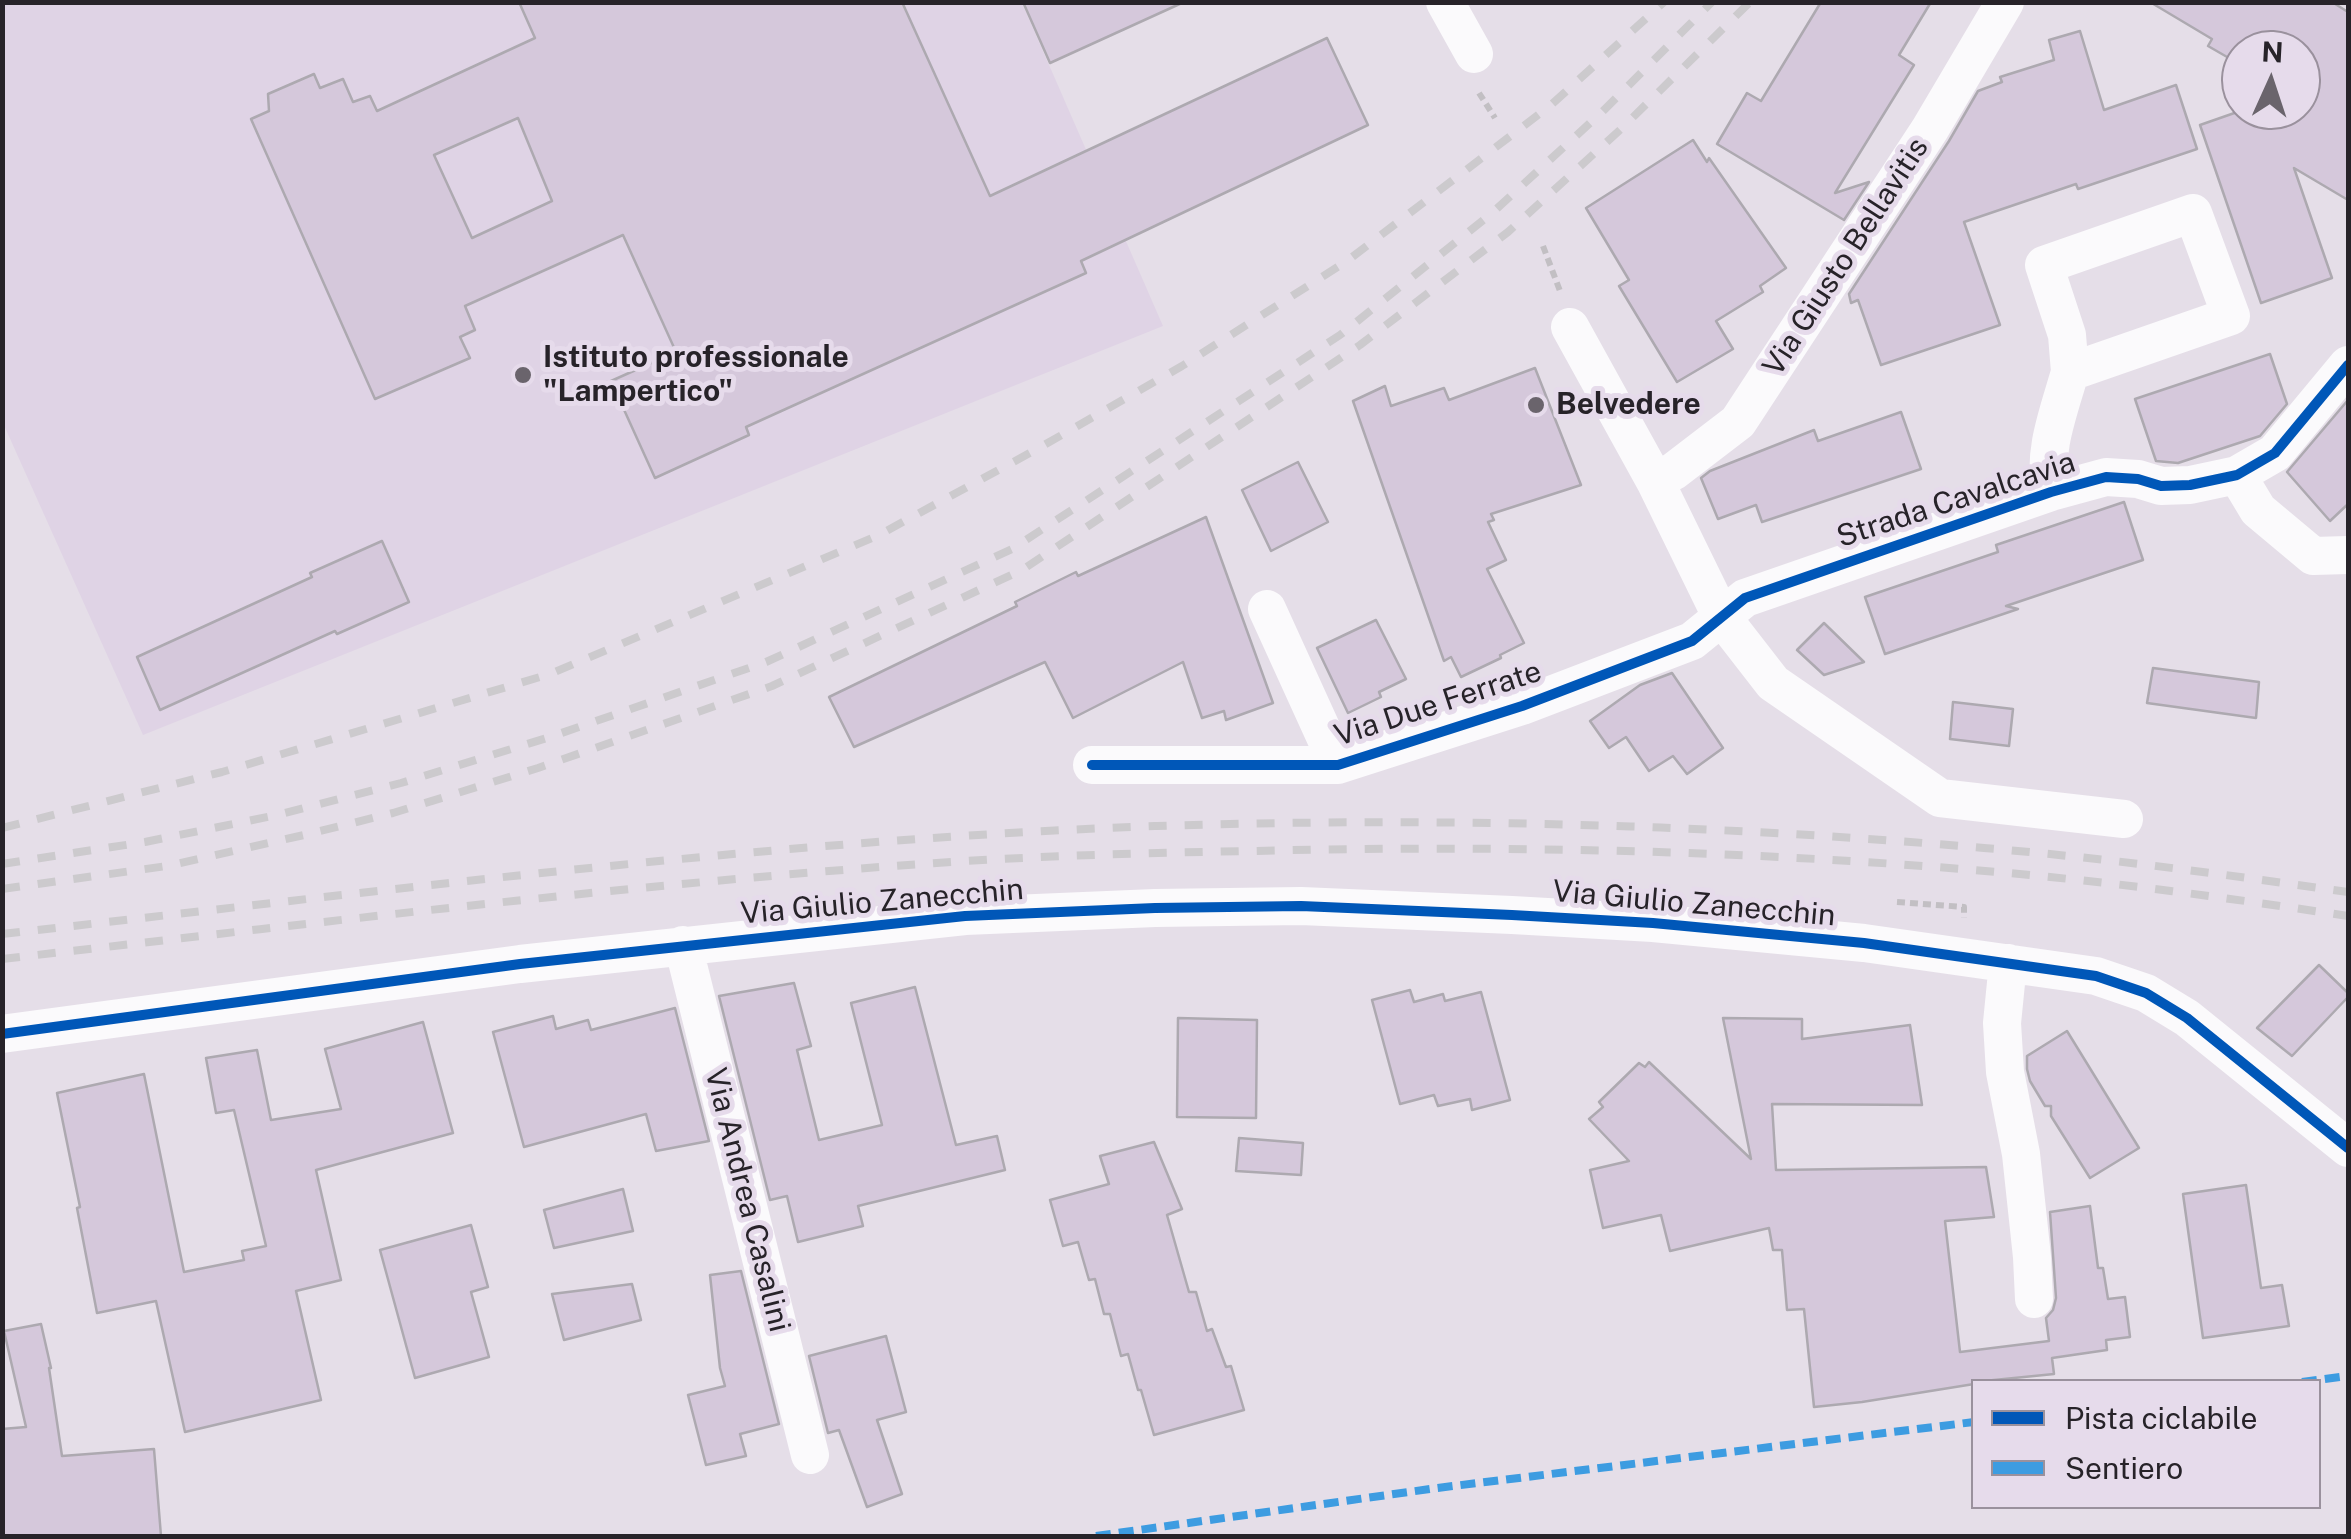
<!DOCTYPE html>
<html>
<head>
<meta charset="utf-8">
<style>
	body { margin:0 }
	#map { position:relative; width:2351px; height:1539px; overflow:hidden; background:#e5dee8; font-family:"Public Sans",sans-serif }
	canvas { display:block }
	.frame { position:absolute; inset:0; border:5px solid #272329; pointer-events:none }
	.legend { position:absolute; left:1971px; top:1379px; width:350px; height:130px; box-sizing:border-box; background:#e6dbeb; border:2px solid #9a919d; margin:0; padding:12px 18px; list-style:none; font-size:30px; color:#272329 }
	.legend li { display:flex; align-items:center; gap:20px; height:50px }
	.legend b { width:50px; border:2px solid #9a919d }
	.north { position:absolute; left:2221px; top:30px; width:100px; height:100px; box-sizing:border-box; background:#e6dbeb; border:2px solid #9a919d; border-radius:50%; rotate:3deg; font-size:28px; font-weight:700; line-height:40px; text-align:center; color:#272329 }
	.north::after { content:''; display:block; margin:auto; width:35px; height:45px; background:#6a646c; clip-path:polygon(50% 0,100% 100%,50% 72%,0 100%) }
</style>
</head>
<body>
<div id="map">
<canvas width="2351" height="1539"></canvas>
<div class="frame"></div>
<ul class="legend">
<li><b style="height:12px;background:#0057b8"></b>Pista ciclabile</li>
<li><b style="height:12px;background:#3d9ce1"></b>Sentiero</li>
</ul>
<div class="north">N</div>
</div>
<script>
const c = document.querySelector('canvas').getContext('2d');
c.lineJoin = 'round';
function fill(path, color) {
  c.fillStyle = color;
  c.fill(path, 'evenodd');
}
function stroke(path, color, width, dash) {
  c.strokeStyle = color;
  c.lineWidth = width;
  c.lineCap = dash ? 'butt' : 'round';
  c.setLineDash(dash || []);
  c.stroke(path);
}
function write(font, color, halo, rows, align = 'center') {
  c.font = font + ' "Public Sans",sans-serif';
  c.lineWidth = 10;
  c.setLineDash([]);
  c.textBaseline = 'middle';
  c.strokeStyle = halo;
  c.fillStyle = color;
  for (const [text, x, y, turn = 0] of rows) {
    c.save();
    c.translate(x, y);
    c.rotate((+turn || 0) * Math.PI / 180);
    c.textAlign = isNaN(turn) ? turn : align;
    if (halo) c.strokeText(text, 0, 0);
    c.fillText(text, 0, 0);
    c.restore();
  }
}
const built = new Path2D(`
	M2,3H1022L1163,326L143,735L3,423Z`);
const building = new Path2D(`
	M519,2H902L990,196L1327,38L1368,125L1081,261L1086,273L746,427L749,435L655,478L611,381L676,352L623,235L465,306L475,330L460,337L470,358L375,399L251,119L269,111L268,94L314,74L320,88L343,79L353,102L370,96L377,111L535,38ZM518,118L552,201L472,238L434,155Z
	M1023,2H1184L1050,63Z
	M1821,2H1931L1899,55L1914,65L1835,193L1869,182L1844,220L1717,144L1747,93L1761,101Z
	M2150,2H2332L2348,12V200L2294,168L2332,278L2261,303L2200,125L2243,110H2301V50H2241V65L2208,46L2212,39Z
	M2080,31L2104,110L2176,85L2197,149L2078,189L2076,184L1964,222L2000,325L1881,365L1858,300L1851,303L1849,294L1949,141L1978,91L2002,82L2000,77L2054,60L2049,40Z
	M1693,140L1707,162L1709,158L1786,268L1760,286L1763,292L1716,321L1733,349L1677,382L1619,286L1629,280L1586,208Z
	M2270,354L2287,404L2260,436L2178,463L2156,461L2135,399Z
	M1535,368L1581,485L1491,514L1494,520L1488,522L1506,560L1487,569L1524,643L1500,655L1501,658L1461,677L1451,657L1444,661L1353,401L1385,386L1391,406L1444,388L1449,400Z
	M2348,400V504L2330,521L2287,472Z
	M1901,412L1921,469L1762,522L1756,505L1718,519L1701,478L1710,471L1814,430L1818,441Z
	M1298,462L1328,522L1271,551L1242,490Z
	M2124,502L2143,560L2006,606L2018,609L1885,654L1865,597L1998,552L1996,545Z
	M1206,517L1273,703L1226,720L1224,711L1202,718L1183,662L1073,718L1045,662L854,747L829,697L1017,606L1015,602L1076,572L1078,576Z
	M382,541L409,602L337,634L335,631L160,710L137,657L312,577L310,573Z
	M1376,620L1406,679L1379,692L1381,697L1348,713L1317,648Z
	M1824,623L1864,662L1824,675L1797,650Z
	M2153,668L2259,682L2256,718L2147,703Z
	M1672,673L1723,748L1687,774L1673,756L1649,771L1626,737L1609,748L1590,721L1640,685Z
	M1953,702L2013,709L2009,746L1950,739Z
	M2319,965L2348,993V997L2292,1056L2257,1028Z
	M794,983L811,1046L797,1050L819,1140L882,1125L851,1003L915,987L956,1145L997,1136L1005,1170L858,1206L863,1226L798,1242L787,1196L770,1200L719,996Z
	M1410,990L1414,1002L1443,994L1445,1001L1481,992L1510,1100L1472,1110L1470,1099L1438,1106L1434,1095L1400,1104L1372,1000Z
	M675,1008L709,1141L656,1151L646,1114L524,1147L493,1032L553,1016L556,1029L588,1020L591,1030Z
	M1178,1018L1257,1020L1256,1118L1177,1117Z
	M1723,1018L1802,1019V1039L1910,1025L1922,1105L1772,1104L1776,1170L1986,1167L1994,1217L1945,1221L1960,1352L2049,1341L2046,1318L2053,1310L2056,1298L2050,1212L2090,1206L2098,1268H2103L2108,1299L2125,1297L2130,1337L2106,1340L2107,1350L2052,1358L2054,1374L1974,1382V1384L1862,1402L1814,1407L1804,1309L1787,1310L1782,1250H1773L1769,1228L1670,1251L1661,1215L1603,1228L1590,1170L1629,1161L1589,1119L1603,1107L1599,1102L1639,1063L1645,1067L1649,1062L1751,1159Z
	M423,1022L453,1133L316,1170L341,1280L296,1291L321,1400L185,1432L156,1301L97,1313L77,1208L80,1207L57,1093L144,1074L184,1272L244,1260L242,1251L266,1246L234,1110L216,1113L206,1058L257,1050L271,1120L341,1109L325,1049Z
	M2067,1031L2139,1148L2090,1178L2051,1116V1106H2045L2030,1081L2027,1069V1056Z
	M1239,1138L1303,1143L1301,1175L1236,1171Z
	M1154,1142L1182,1209L1167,1215L1189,1292H1196L1207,1331L1212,1329L1226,1367L1231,1366L1244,1410L1154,1435L1141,1390H1138L1128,1354L1121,1356L1110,1314H1104L1095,1279L1089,1280L1078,1242L1063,1246L1050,1200L1109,1184L1100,1156Z
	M2246,1185L2261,1288L2282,1285L2289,1326L2203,1338L2183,1194Z
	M623,1189L633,1231L554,1248L544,1210Z
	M471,1225L488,1287L471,1292L489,1357L415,1378L380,1250Z
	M741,1271L779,1424L740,1434L746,1456L706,1465L688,1395L725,1386L720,1368L710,1275Z
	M632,1284L641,1320L564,1340L552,1294Z
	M41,1324L51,1368H49L62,1456L154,1449L161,1536H2V1429L26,1427L4,1331Z
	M886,1336L906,1412L877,1420L902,1494L867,1507L839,1430L828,1433L809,1356Z`);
const path = new Path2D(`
	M1479,93L1495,118
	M1543,246L1560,291
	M1897,902L1964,907V918`);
const street = new Path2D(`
	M1445,2L1474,54
	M1570,327L1655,481L1721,616L1773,683L1940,798L2124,819
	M2237,475L2258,510L2313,556L2348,555
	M1655,481L1674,471L1738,422L1930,129L2005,2
	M2051,492C2042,452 2059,411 2070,372L2231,316L2193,213L2044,265L2067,335L2070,372
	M1267,609L1338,765
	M1092,765H1338L1522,706L1692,641L1745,598L2051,492L2106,477L2138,479L2161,486L2190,485L2237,475L2275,453L2348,365
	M683,945L810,1455
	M2008,963L2002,1023L2005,1072L2021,1154L2032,1257L2034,1299
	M2,1034L520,964L965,916L1155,908L1301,906L1512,915L1653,923L1864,943L2096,976L2146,993L2187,1018L2348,1148`);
const rail = new Path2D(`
	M2,828L222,772L550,674L877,536L1039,448L1182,366L1347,261L1551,105L1664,2
	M2,864L145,842L277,815L401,783L550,737L766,662L1012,549L1340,335L1491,214L1602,112L1712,2
	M2,889L167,866L304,835L393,813L538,768L772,686L1022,570L1360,345L1508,232L1621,129L1750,2
	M2,934C386,891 771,840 1157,826C1433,817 1709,824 1984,848C2106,858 2228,875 2348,892
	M2,959C308,924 614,886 921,864C1031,856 1141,853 1252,851C1496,845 1741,850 1985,871C2106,881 2228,898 2348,916`);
const quiet = new Path2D(`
	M2302,1382L2348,1376
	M1096,1536L1437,1488L1974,1422`);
const cycleway = new Path2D(`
	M1092,765H1338L1522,706L1692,641L1745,598L2051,492L2106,477L2138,479L2161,486L2190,485L2237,475L2275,453L2348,365
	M2,1034L520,964L965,916L1155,908L1301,906L1512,915L1653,923L1864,943L2096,976L2146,993L2187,1018L2348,1148`);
const markers = [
	[523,375,10,"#6a646c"],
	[1536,405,10,"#6a646c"]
];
const streetNames = [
	["Via Giusto Bellavitis",1846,257,-57],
	["Strada Cavalcavia",1956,500,-18],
	["Via Due Ferrate",1438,704,-18],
	["Via Giulio Zanecchin",882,902,-5],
	["Via Giulio Zanecchin",1694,904,5],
	["Via Andrea Casalini",747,1200,76]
];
const poiNames = [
	["Istituto professionale",543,358],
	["\"Lampertico\"",543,392],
	["Belvedere",1556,405]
];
fill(built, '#dfd3e5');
fill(building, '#d5c8db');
stroke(building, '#ada9b0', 2.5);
stroke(path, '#c2bfc3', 6, [8, 5]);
stroke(street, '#fbfafc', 38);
stroke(rail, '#cccacd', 8, [18, 18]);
stroke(quiet, '#3d9ce1', 8, [15, 8]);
stroke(cycleway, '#0057b8', 10);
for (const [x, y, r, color] of markers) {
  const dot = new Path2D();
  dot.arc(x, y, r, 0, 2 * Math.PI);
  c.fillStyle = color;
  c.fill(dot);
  stroke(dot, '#e6dbeb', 4);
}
write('30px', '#272329', '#e6dbeb', streetNames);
write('bold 30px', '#272329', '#e6dbeb', poiNames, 'left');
</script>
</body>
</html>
